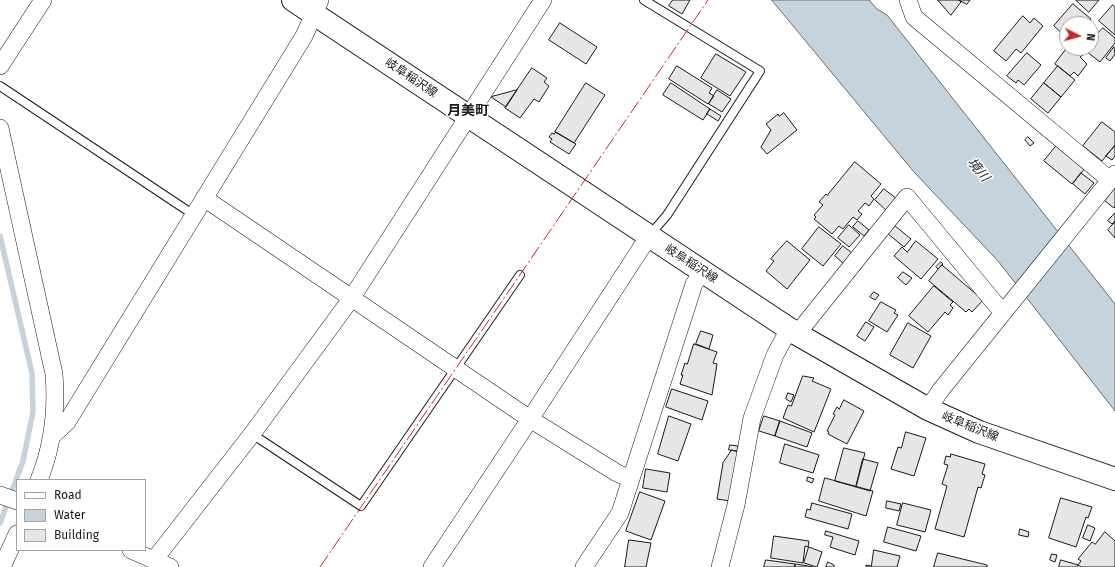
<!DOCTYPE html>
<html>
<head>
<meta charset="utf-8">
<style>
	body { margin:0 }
	#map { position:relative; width:1115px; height:567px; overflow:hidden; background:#fff; font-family:"Fira Sans",sans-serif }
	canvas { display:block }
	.legend { position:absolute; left:16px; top:479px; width:130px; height:72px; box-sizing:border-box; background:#fff; border:1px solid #a3a3a3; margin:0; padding:5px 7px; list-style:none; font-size:12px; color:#1a1a1a }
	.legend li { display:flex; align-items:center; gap:8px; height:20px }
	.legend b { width:20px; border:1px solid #a3a3a3 }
	.north { position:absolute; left:1059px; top:16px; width:40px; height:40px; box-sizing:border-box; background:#fff; border:1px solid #a3a3a3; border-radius:50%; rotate:96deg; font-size:11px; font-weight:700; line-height:16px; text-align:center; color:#1a1a1a }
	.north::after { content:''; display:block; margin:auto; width:14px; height:18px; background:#c62828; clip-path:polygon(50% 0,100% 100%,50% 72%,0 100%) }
</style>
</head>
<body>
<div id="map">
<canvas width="1115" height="567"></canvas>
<ul class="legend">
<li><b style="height:5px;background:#fff"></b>Road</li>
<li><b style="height:11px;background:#c6d2dc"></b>Water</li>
<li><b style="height:11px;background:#e6e6e6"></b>Building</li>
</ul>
<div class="north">N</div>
</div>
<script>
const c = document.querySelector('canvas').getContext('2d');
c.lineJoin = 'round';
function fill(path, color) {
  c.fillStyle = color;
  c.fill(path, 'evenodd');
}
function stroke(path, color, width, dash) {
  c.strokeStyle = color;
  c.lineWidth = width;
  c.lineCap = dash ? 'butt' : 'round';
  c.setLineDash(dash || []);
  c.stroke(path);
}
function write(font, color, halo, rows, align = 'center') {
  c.font = font + ' "Fira Sans","Noto Sans JP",sans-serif';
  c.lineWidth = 3;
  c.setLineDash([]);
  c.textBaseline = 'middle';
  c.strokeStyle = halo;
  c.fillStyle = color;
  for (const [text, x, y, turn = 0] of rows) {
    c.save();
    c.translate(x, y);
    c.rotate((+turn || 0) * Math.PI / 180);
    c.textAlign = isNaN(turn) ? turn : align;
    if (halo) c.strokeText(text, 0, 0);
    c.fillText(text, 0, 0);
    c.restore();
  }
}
const water = new Path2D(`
	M772,0H869L877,9L887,15L1115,304V411L998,261L914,172Z`);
const stream = new Path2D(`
	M0,236L32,373L33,412L23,461L0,523`);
const building = new Path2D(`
	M673,0H690L682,14L669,6Z
	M938,0H959L961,2L951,15Z
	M959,0H970L967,4Z
	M1076,0H1099L1089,12Z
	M1073,4L1091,19L1087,24H1067V38L1054,26Z
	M1113,5L1115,7V35L1099,21Z
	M1023,16L1030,23L1034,18L1043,26L1021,53L1016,49L1006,61L994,51Z
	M560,23L597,47L586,64L549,40Z
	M1103,28L1115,38V43L1100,62L1086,51L1091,48L1093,43L1091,41Z
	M1114,47L1115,54L1110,61L1106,58Z
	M1067,48H1074L1083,55L1080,57L1087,64L1078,76L1074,72L1070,76L1055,64Z
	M1027,53L1041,65L1024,85L1018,80L1016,83L1007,76Z
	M716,54L746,72L730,96L701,78Z
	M677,66L712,88L709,93L714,96L708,104L669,79Z
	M1058,66L1075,80L1061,97L1044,83Z
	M532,68L547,78L544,82L549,86L539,102L534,99L520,118L505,108Z
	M586,83L605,95L574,143L555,132Z
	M671,83L710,109L703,120L663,95Z
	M1044,83L1061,97L1048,113L1031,99Z
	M517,90L506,107L491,97Z
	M717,90L731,99L722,112L709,104Z
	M710,109L721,116L718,121L707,114Z
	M784,113L797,130L767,154L761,147L771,130L766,124L778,114L779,116Z
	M1102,122L1115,132V145L1102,161L1083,146Z
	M556,132L576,144L569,154L550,142L552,139L549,137L552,133L554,134Z
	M1028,137L1034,143L1030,146L1025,140Z
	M1058,144L1086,167L1072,184L1044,161Z
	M1115,146V156L1112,160L1106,156Z
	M855,162L881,184L871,196L874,199L869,206L865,203L858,211L862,214L857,220L853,217L843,229L839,226L832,234L814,219L816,217L814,215L823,205L819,202L826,194L827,195Z
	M1081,173L1094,183L1085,194L1073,184Z
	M1115,188V207L1114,208L1105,201Z
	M884,189L897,199L887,211L875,200Z
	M1115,213V221L1112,224L1108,221Z
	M858,221L869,230L864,236L853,227Z
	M1115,222V238L1108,230Z
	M849,225L860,235L849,247L838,238Z
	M894,225L911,239L904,247L887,233Z
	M819,227L841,244L823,266L802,249Z
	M787,241L810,260L787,289L766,271L774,261L771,259Z
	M916,241L938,259L921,279L894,256L902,247L907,252Z
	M843,246L852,253L844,264L835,256Z
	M941,262L943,264L938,269L936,267Z
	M942,265L983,300L972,312L969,309L966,312L929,281Z
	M903,272L912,278L906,285L898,278Z
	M934,286L953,302L950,305L953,308L948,315L945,312L928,332L909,316Z
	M874,292L879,295L875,300L870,297Z
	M881,302L896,310L894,313L898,315L887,332L869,321Z
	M866,322L874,327L865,341L857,336Z
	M908,323L931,336L913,368L890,355Z
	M701,331L713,335L709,349L696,344Z
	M694,344L717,352L713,363L717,364L712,395L680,384L683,375H681L685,363L687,364Z
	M803,376L814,378L812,381L831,389L814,432L783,418L788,405L791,406Z
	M672,389L708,401L702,420L666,407Z
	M788,393L794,395L791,402L786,399Z
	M844,400L864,411L847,444L828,434L829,432L827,431L835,415L833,414L837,407L839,409Z
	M669,416L691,424L678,461L658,454Z
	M764,416L780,421L775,436L759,431Z
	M780,421L812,433L807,447L775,436Z
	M906,432L926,438L914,476L891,469L898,447L901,448Z
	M785,444L819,455L813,473L780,463Z
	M730,445L738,446L737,451L729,450Z
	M844,448L865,453L856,487L835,481Z
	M732,450L739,452L730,501L717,499L723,463Z
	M951,454L985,464L982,474L985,475L981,488L978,487L964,537L935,529L947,486L942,484L948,465L944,464L946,456L950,457Z
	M863,459L878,463L870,491L856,487Z
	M646,469L670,473L667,492L643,488Z
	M808,477L814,479L812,483L807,481Z
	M825,478L873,491L866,516L819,501Z
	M640,492L665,501L651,540L626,531Z
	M1061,498L1092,507L1088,518L1086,517L1076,547L1049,538Z
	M887,501L901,504L899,511L886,508Z
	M812,503L852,514L848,529L805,517L807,509L810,510Z
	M903,503L931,510L925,532L897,525Z
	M1088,525L1095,528L1090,541L1083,538Z
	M888,527L921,536L916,551L884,542Z
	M1020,529L1029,532L1028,537L1019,535Z
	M826,531L859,541L855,555L830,547L833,537L825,535Z
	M1105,532L1115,541V567H1081L1078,565L1081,561L1078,559L1092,542L1095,544Z
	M774,536L809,541L808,547L805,546L803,563L771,558Z
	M629,540L651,543L646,567H625Z
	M809,547L822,552L817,567L804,563Z
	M874,550L900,556L897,567H866V565L871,566Z
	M938,553L987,565V567H934Z
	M1052,554L1057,555L1055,562L1050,560Z
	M766,560L795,564L794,567H764Z
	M1061,560L1078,565L1077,567H1059Z
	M828,562L834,565V567H826Z
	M796,564L813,567H795Z`);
const lane = new Path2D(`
	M644,0L760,71L667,215L649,236
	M0,86L194,215
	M252,434L361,506L520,275`);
const street = new Path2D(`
	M908,0L914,17L1110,180
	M0,66L43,0
	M0,128L54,374C57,411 53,445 39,480
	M204,198L530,419L617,473L631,479L694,284L703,271
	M797,334L907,197L1003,313
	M928,409L940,391L1115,174
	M52,436L67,422L304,36L320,0
	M0,495L17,501
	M131,550L170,567
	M154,560L252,434L351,299L543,0
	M2,567L17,534
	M432,567L530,419L649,236
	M584,567L620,513L631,479
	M720,567L736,505L752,418L775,355L789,329`);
const primary = new Path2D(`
	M293,0L797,334L928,409L979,432L1115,479`);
const power = new Path2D(`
	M320,567L708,0`);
const streetNames = [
	["岐阜稲沢線",411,78,34],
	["岐阜稲沢線",691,264,33],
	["岐阜稲沢線",970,427,22]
];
const waterNames = [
	["境川",978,170,51]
];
const quarterNames = [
	["月美町",468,111]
];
fill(water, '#c6d2dc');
stroke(water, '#6a6a6a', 1);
stroke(stream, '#c6d2dc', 5.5);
fill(building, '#e6e6e6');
stroke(building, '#1a1a1a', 1);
stroke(lane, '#1a1a1a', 10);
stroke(street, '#1a1a1a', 18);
stroke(primary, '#1a1a1a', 24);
stroke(lane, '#fff', 8);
stroke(street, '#fff', 17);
stroke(primary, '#fff', 22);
stroke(power, '#c62828', 1, [14, 3, 2, 3]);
write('12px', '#1a1a1a', '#fff', streetNames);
write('italic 13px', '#1a1a1a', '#fff', waterNames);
write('bold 14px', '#1a1a1a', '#fff', quarterNames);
</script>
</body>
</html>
